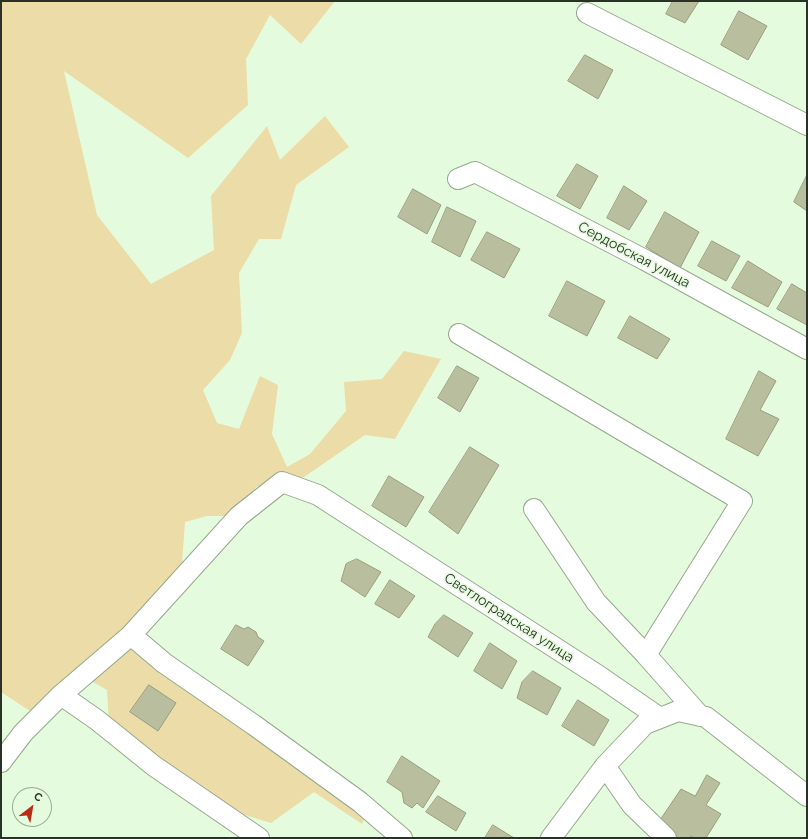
<!DOCTYPE html>
<html>
<head>
<meta charset="utf-8">
<style>
	body { margin:0 }
	#map { position:relative; width:808px; height:839px; overflow:hidden; background:#e5fbdd; font-family:Raleway,sans-serif }
	canvas { display:block }
	.frame { position:absolute; inset:0; border:2px solid #2a3227; pointer-events:none }
	.north { position:absolute; left:12px; top:787px; width:40px; height:40px; box-sizing:border-box; background:#e5fbdd; border:1px solid #9aab94; border-radius:50%; rotate:31deg; font-size:11px; font-weight:700; line-height:16px; text-align:center; color:#2a3227 }
	.north::after { content:''; display:block; margin:auto; width:14px; height:18px; background:#b92c18; clip-path:polygon(50% 0,100% 100%,50% 72%,0 100%) }
</style>
</head>
<body>
<div id="map">
<canvas width="808" height="839"></canvas>
<div class="frame"></div>
<div class="north">С</div>
</div>
<script>
const c = document.querySelector('canvas').getContext('2d');
c.lineJoin = 'round';
function fill(path, color) {
  c.fillStyle = color;
  c.fill(path, 'evenodd');
}
function stroke(path, color, width, dash) {
  c.strokeStyle = color;
  c.lineWidth = width;
  c.lineCap = dash ? 'butt' : 'round';
  c.setLineDash(dash || []);
  c.stroke(path);
}
function write(font, color, halo, rows, align = 'center') {
  c.font = font + ' Raleway,sans-serif';
  c.lineWidth = 3.5;
  c.setLineDash([]);
  c.textBaseline = 'middle';
  c.strokeStyle = halo;
  c.fillStyle = color;
  for (const [text, x, y, turn = 0] of rows) {
    c.save();
    c.translate(x, y);
    c.rotate((+turn || 0) * Math.PI / 180);
    c.textAlign = isNaN(turn) ? turn : align;
    if (halo) c.strokeText(text, 0, 0);
    c.fillText(text, 0, 0);
    c.restore();
  }
}
const green = new Path2D(`
	M1,1H335L301,44L270,15L246,59L248,105L188,158L64,71L97,215L151,284L214,250L211,196L267,126L280,160L325,116L349,147L296,185L281,239H259L239,273L242,333L230,360L203,390L217,423L239,429L260,376L278,385L272,434L287,467L310,454L346,411L344,382L382,379L404,351L441,359L395,439L365,435L304,477L256,487L239,516H207L185,522L182,563L120,642L370,809L362,824L314,792L271,823L229,810L109,723L107,690L86,678L45,721L1,692Z`);
const building = new Path2D(`
	M673,1H699L685,23L666,14Z
	M739,11L767,26L748,60L721,45Z
	M585,55L613,70L598,99L568,81Z
	M577,164L598,176L580,209L557,196Z
	M807,175V211L794,202Z
	M624,186L647,201L629,230L607,218Z
	M413,189L441,205L427,234L398,217Z
	M447,207L476,221L460,257L432,242Z
	M665,212L699,232L680,268L646,247Z
	M487,232L520,249L504,278L471,260Z
	M712,241L740,256L726,281L698,266Z
	M748,261L782,282L768,307L732,288Z
	M567,281L605,301L587,336L549,316Z
	M792,284L807,293V325L777,309Z
	M630,316L670,339L657,359L618,338Z
	M457,366L479,378L460,412L438,398Z
	M759,371L776,381L760,410L779,419L758,456L726,439Z
	M470,447L499,465L458,534L429,512Z
	M389,476L424,497L406,527L372,506Z
	M357,559L381,572L365,597L341,581L346,564Z
	M390,580L415,596L399,618L375,604Z
	M444,615L473,633L458,657L428,637L435,624Z
	M236,625L244,629L248,627L256,632L258,637L264,641L248,666L221,649Z
	M490,643L517,661L502,689L474,671Z
	M533,671L561,688L547,715L517,698L522,682Z
	M149,685L176,703L158,731L130,712Z
	M578,700L609,720L594,746L562,726Z
	M402,756L440,781L423,808L417,803L412,808L404,803L402,792L387,782Z
	M707,775L720,783L706,805L721,814L706,838H694L691,836L689,838H677L658,823L681,789L695,796Z
	M438,796L466,813L456,831L426,812Z
	M493,825L514,838H485Z`);
const minor = new Path2D(`
	M587,13L807,125
	M458,179L475,172L645,260L807,349
	M459,334L742,501L646,655L700,716
	M534,509L596,602L646,655
	M131,635L164,663L254,725L360,802L402,838
	M61,695L97,720L154,766L259,838
	M1,762L23,733L61,695L131,635L239,516L282,482L318,495L599,676L660,718
	M605,766L632,805L666,838
	M551,838L605,766L645,724L678,711L706,717L807,796`);
const streetNames = [
	["Сердобская улица",634,255,28],
	["Светлоградская улица",509,618,33]
];
fill(green, '#ebdca8');
fill(building, '#b9bf9e');
stroke(building, '#989e7d', 1);
stroke(minor, '#94a98c', 22);
stroke(minor, '#fff', 20);
write('14px', '#2a3227', '#e5fbdd', streetNames);
</script>
</body>
</html>
